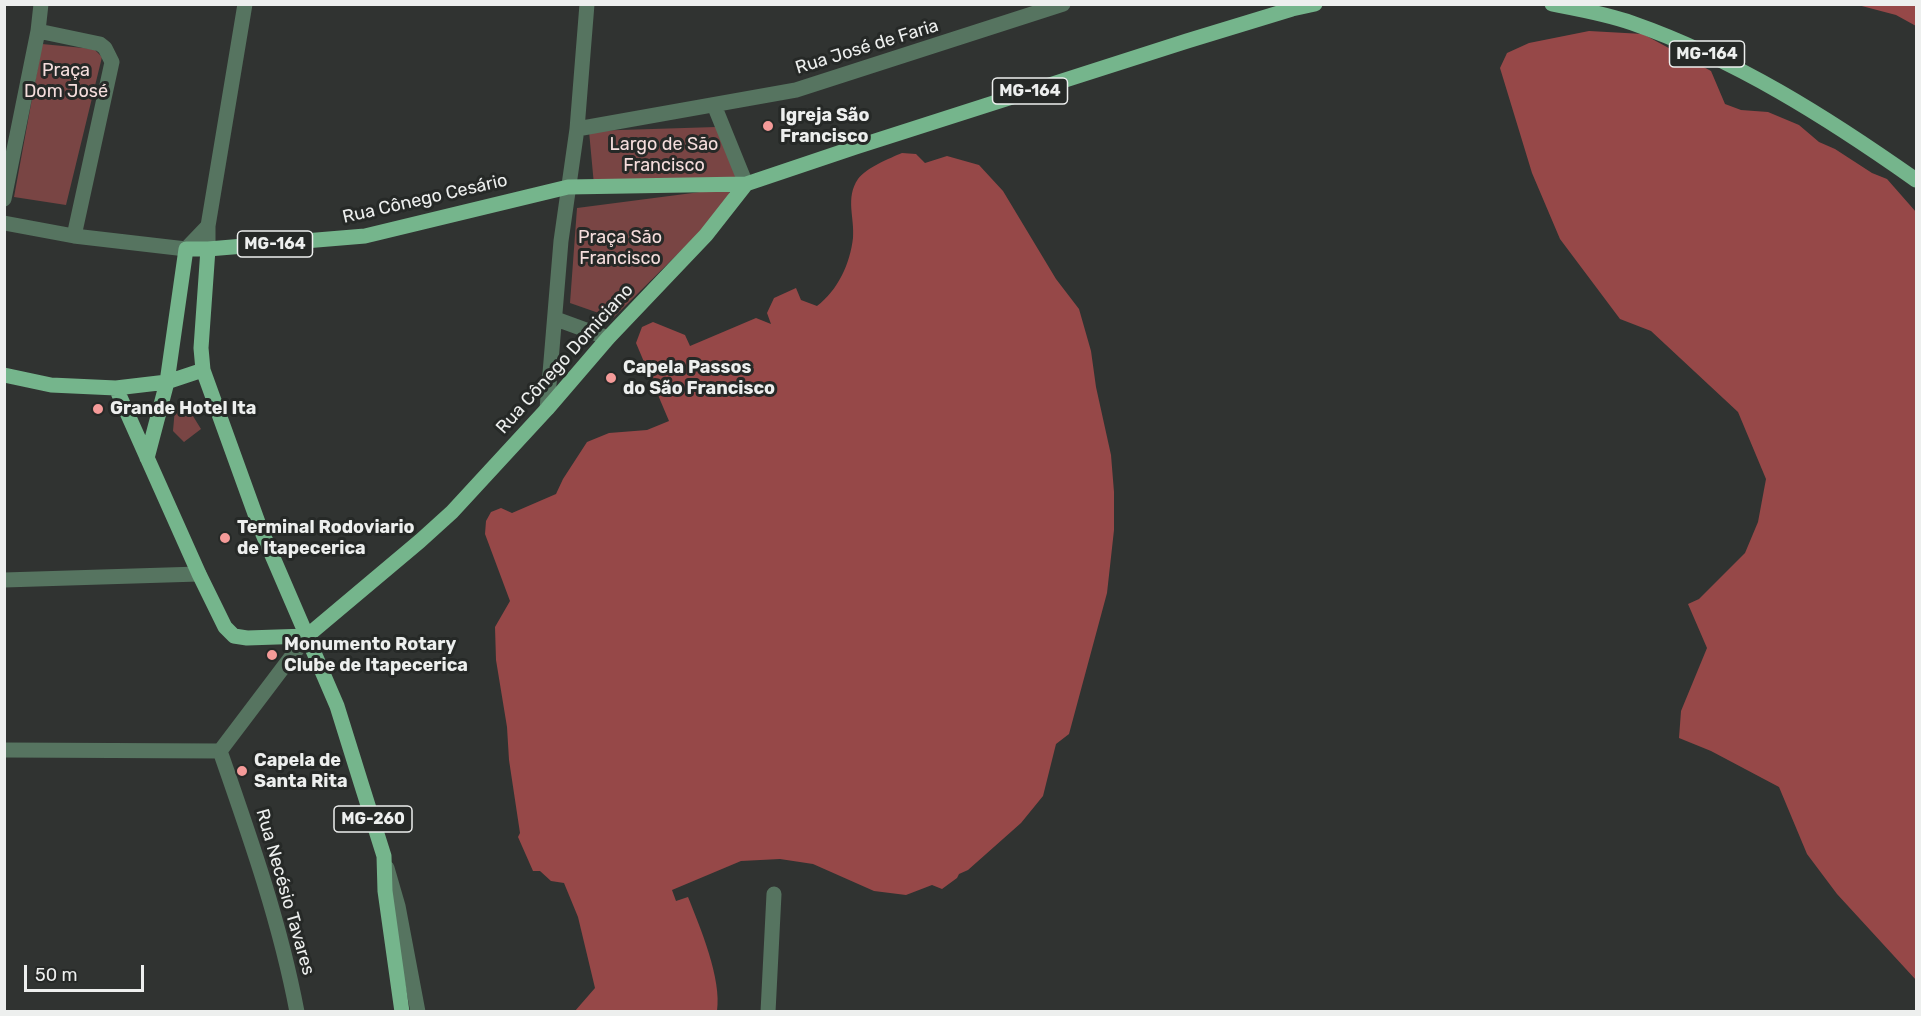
<!DOCTYPE html>
<html>
<head>
<meta charset="utf-8">
<style>
	body { margin:0 }
	#map { position:relative; width:1921px; height:1016px; overflow:hidden; background:#303331; font-family:Rubik,sans-serif }
	canvas { display:block }
	.frame { position:absolute; inset:0; border:6px solid #edefee; pointer-events:none }
	.scale { position:absolute; left:24px; top:965px; width:120px; height:27px; box-sizing:border-box; border:3px solid #edefee; border-top:0; padding-left:8px; font-size:18px; line-height:21px; white-space:nowrap; color:#edefee; -webkit-text-stroke:4px #262927; paint-order:stroke }
</style>
</head>
<body>
<div id="map">
<canvas width="1921" height="1016"></canvas>
<div class="frame"></div>
<div class="scale">50 m</div>
</div>
<script>
const c = document.querySelector('canvas').getContext('2d');
c.lineJoin = 'round';
function fill(path, color) {
  c.fillStyle = color;
  c.fill(path, 'evenodd');
}
function stroke(path, color, width, dash) {
  c.strokeStyle = color;
  c.lineWidth = width;
  c.lineCap = dash ? 'butt' : 'round';
  c.setLineDash(dash || []);
  c.stroke(path);
}
function write(font, color, halo, rows, align = 'center') {
  c.font = font + ' Rubik,sans-serif';
  c.lineWidth = 6;
  c.setLineDash([]);
  c.textBaseline = 'middle';
  c.strokeStyle = halo;
  c.fillStyle = color;
  for (const [text, x, y, turn = 0] of rows) {
    c.save();
    c.translate(x, y);
    c.rotate((+turn || 0) * Math.PI / 180);
    c.textAlign = isNaN(turn) ? turn : align;
    if (halo) c.strokeText(text, 0, 0);
    c.fillText(text, 0, 0);
    c.restore();
  }
}
const green = new Path2D(`
	M42,44L94,49L102,57L66,205L14,197Z
	M716,127L739,181L594,185L589,131Z
	M731,188L725,207L613,318L570,303L577,208Z
	M183,400L201,429L184,442L173,431L175,408Z`);
const forest = new Path2D(`
	M1858,5H1916V26L1896,15Z
	M1589,31L1643,34L1711,71L1725,104L1741,110L1768,112L1799,125L1819,142L1835,149L1872,173L1887,179L1916,212V980L1837,894L1807,854L1779,787L1711,751L1679,738L1681,711L1707,648L1688,604L1699,599L1745,553L1758,522L1766,479L1738,412L1651,331L1620,319L1560,239L1532,173L1500,68L1507,53L1529,43Z
	M902,153L916,154L925,163L947,156L979,165L1003,191L1056,279L1079,309L1091,351L1096,387L1111,455L1114,492V530L1107,593L1069,734L1056,744L1043,796L1021,823L968,870L959,874L957,878L942,889L932,885L906,895L874,891L813,864L780,859L741,861L672,890L676,901L688,897C700,927 722,979 717,1011H575L595,988L578,917L564,883L551,881L540,871H533L518,837L520,833L509,760L507,727L496,660L495,627L510,601L485,534L486,521L491,512L501,508L512,513L556,494L563,479L587,442L609,433L647,430L669,421L636,343L642,327L653,322L685,335L690,346L756,318L771,324L767,313L774,298L796,288L801,300L817,306C838,290 850,264 853,238C855,218 845,198 858,179C866,168 890,158 902,153Z`);
const minor = new Path2D(`
	M38,31L100,44L105,48L112,62L74,236
	M714,105L746,184
	M577,129L796,90L1063,4
	M4,199L38,31L41,4
	M4,223L74,236L186,249L208,226
	M208,249V226L245,4
	M556,319L608,338
	M547,409L561,241L577,129L587,4
	M4,580L199,574
	M4,750L220,751
	M220,751C250,837 280,922 297,1012
	M220,751L307,636
	M387,868L398,906L418,1012
	M768,1012L774,894`);
const major = new Path2D(`
	M1552,4C1578,9 1607,14 1632,23C1735,59 1828,118 1916,180
	M208,249L201,348L203,370L259,525L337,706L361,783L384,856L385,891L402,1012
	M4,375L51,385L116,388L167,382L203,370
	M116,388L199,574L225,627L234,636L247,638L307,636
	M147,458L167,382L186,249H208L365,236L568,187L746,184
	M307,636L420,541L452,512L547,409L608,338L706,235L746,184L856,147L1187,41L1292,9L1315,4`);
const markers = [
	[768,126,6,"#f59b99"],
	[611,378,6,"#f59b99"],
	[98,409,6,"#f59b99"],
	[225,538,6,"#f59b99"],
	[272,655,6,"#f59b99"],
	[242,771,6,"#f59b99"]
];
const shields = [
	[1707,54,75],
	[1030,91,75],
	[275,244,75],
	[373,819,78]
];
const shieldNames = [
	["MG-164",1707,54],
	["MG-164",1030,91],
	["MG-164",275,244],
	["MG-260",373,819]
];
const streetNames = [
	["Rua José de Faria",867,47,-17],
	["Rua Cônego Cesário",425,199,-13],
	["Rua Cônego Domiciano",565,359,-48],
	["Rua Necésio Tavares",285,892,74]
];
const parkNames = [
	["Praça",66,71],
	["Dom José",66,92],
	["Largo de São",664,145],
	["Francisco",664,166],
	["Praça São",620,238],
	["Francisco",620,259]
];
const poiNames = [
	["Igreja São",780,116],
	["Francisco",780,137],
	["Capela Passos",623,368],
	["do São Francisco",623,389],
	["Grande Hotel Ita",110,409],
	["Terminal Rodoviario",237,528],
	["de Itapecerica",237,549],
	["Monumento Rotary",284,645],
	["Clube de Itapecerica",284,666],
	["Capela de",254,761],
	["Santa Rita",254,782]
];
fill(green, '#794544');
fill(forest, '#964848');
stroke(minor, '#567460', 15);
stroke(major, '#75b58c', 15);
for (const [x, y, r, color] of markers) {
  const dot = new Path2D();
  dot.arc(x, y, r, 0, 2 * Math.PI);
  c.fillStyle = color;
  c.fill(dot);
  stroke(dot, '#262927', 2);
}
for (const [x, y, w] of shields) {
  const box = new Path2D();
  box.roundRect(x - w / 2, y - 13, w, 26, 4.5);
  c.fillStyle = '#262927';
  c.fill(box);
  stroke(box, '#edefee', 1.5);
}
write('bold 16px', '#edefee', null, shieldNames);
write('18px', '#edefee', '#262927', streetNames);
write('18px', '#f5dddc', '#262927', parkNames);
write('bold 18px', '#edefee', '#262927', poiNames, 'left');
</script>
</body>
</html>
